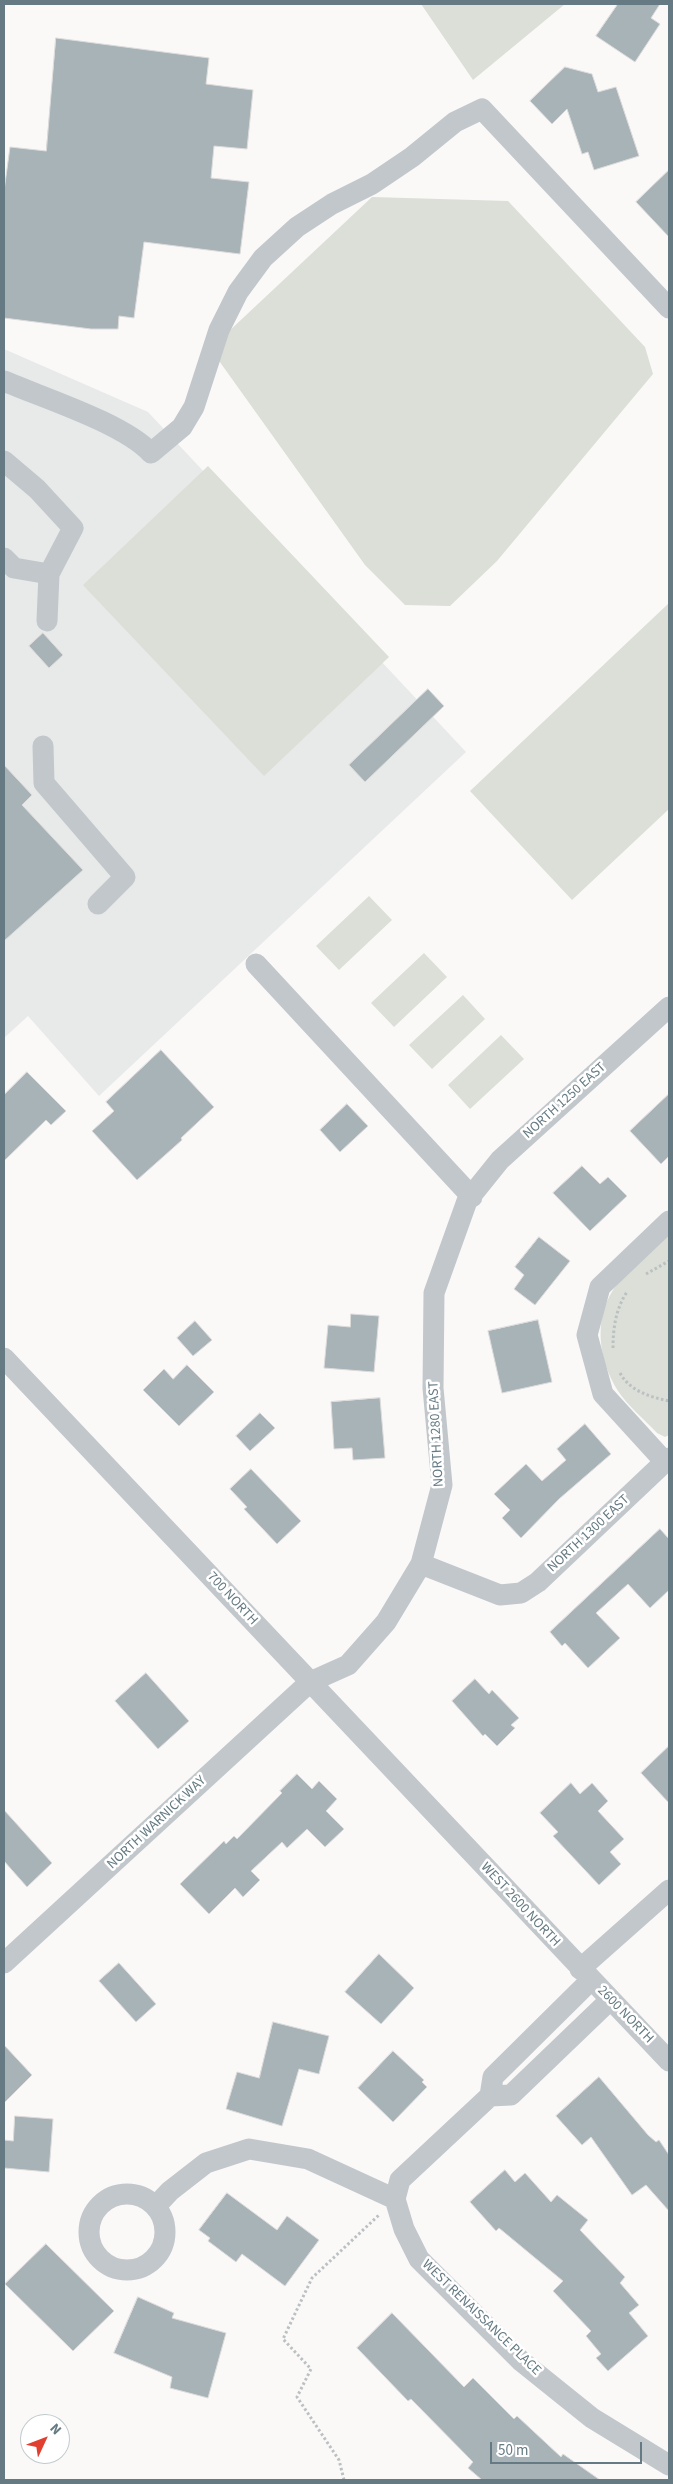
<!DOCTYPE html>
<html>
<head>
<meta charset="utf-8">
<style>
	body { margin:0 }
	#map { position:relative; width:673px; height:2484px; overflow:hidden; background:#faf9f8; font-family:"Source Sans 3",sans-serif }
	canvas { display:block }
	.frame { position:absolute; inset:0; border:5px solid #657a82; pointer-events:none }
	.north { position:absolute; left:20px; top:2414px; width:50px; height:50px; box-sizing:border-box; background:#fff; border:1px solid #c1cacd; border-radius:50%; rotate:47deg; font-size:14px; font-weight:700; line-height:20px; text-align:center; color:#657a82 }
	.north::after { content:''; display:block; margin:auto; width:18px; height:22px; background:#e13f30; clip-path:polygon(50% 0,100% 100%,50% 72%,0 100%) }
	.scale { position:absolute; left:490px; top:2442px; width:152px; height:22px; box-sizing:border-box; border:2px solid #657a82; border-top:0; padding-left:6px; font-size:15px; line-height:18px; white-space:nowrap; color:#657a82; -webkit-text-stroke:4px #fff; paint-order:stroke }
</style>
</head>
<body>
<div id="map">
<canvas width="673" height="2484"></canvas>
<div class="frame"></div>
<div class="north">N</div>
<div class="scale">50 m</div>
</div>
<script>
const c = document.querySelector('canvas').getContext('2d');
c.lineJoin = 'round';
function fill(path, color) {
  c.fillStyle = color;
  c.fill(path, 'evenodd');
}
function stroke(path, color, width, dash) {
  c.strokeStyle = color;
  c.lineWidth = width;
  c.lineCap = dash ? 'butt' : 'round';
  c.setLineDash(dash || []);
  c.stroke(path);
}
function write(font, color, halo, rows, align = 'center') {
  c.font = font + ' "Source Sans 3",sans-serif';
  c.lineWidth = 5;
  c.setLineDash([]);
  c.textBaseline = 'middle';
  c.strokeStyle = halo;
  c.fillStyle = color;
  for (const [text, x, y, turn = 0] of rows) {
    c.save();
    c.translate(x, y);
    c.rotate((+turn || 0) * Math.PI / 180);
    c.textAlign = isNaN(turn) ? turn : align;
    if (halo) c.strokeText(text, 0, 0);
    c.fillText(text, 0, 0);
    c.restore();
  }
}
const built = new Path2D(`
	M4,349L148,412L466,752L99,1096L28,1016L4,1038Z`);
const green = new Path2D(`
	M421,4H565L473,80Z
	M372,197L508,201L645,347L653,374L497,561L450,606L405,605L365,565L217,358L227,333Z
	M208,466L389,657L264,776L83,585Z
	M669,603V809L572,900L470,791Z
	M369,896L392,920L339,970L316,946Z
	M424,953L447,977L394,1027L371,1003Z
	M463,995L485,1019L432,1069L409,1045Z
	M501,1035L524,1059L470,1109L448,1085Z
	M669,1233V1435L665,1437L657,1433C644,1419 628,1406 618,1391C599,1361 593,1321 613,1290C626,1268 650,1251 669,1233Z`);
const building = new Path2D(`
	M618,4H660L651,18L660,24L635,62L596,36Z
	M56,38L209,58L206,84L253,90L247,149L214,146L211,178L249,182L240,254L144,242L134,318L119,316L118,329H91L4,318V191L10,147L46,151Z
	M565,67L592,74L598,92L616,87L639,156L594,170L588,152L582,154L567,109L552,124L530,101Z
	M669,170V237L636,202Z
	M43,633L63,655L49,668L29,646Z
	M428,689L444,706L365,782L349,765Z
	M4,765L32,795L22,805L83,870L4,941Z
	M161,1050L214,1107L181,1138L182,1140L137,1180L92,1131L114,1111L106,1102Z
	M27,1072L66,1111L51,1125L46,1120L4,1161V1095Z
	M669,1094V1156L661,1164L630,1131Z
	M347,1104L368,1126L340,1152L320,1130Z
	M582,1166L600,1184L608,1177L627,1196L590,1231L553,1193Z
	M539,1237L570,1261L535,1305L514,1289L524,1275L515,1267Z
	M351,1314L379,1316L374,1372L324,1368L328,1325L350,1327Z
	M538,1320L552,1382L502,1393L488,1331Z
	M195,1321L212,1340L193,1356L177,1338Z
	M187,1365L214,1392L179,1426L143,1390L164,1369L173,1379Z
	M380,1398L385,1458L353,1460L352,1448L334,1449L331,1402Z
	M260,1413L275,1428L250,1451L236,1436Z
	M585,1424L611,1454L559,1499L521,1538L502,1518L510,1510L494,1494L526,1464L542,1481L566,1460L557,1449Z
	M251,1469L301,1521L277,1544L244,1509L247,1507L230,1489Z
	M660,1529L669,1539V1590L650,1608L628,1584L596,1613L620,1638L588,1668L565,1643L562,1646L550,1632Z
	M146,1673L189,1721L158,1749L115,1701Z
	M475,1679L489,1694L492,1690L519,1718L511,1725L515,1728L497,1746L485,1734L483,1736L452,1701Z
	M669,1746V1803L641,1773Z
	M297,1774L312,1789L319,1781L337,1799L326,1811L344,1829L325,1847L307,1829L287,1848L282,1842L251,1871L260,1880L243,1897L235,1888L209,1914L180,1884L224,1841L226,1844L234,1836L237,1839L282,1793L280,1791Z
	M571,1783L580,1794L592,1783L608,1801L598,1811L624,1839L610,1852L621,1864L599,1885L553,1836L558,1832L540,1813Z
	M4,1810L52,1863L27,1887L4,1861Z
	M379,1954L414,1988L381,2024L345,1992Z
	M119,1963L156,2004L136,2022L99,1981Z
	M273,2022L329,2036L319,2074L299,2069L282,2126L226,2109L237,2072L259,2078Z
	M4,2045L32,2075L4,2103Z
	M393,2051L424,2080L422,2082L427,2087L393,2122L358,2088Z
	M599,2077L648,2135L656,2142L659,2140L669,2155V2211L646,2185L632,2195L591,2137L582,2145L556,2116Z
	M15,2116L53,2119L49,2172L4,2168V2140L13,2141Z
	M505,2170L515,2182L525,2173L551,2202L557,2195L588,2220L580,2230L625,2277L620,2283L639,2305L629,2313L648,2336L608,2371L596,2358L601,2354L586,2336L591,2331L553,2291L563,2281L499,2228L496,2231L470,2202Z
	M227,2193L277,2230L287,2216L319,2240L285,2286L242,2254L236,2262L208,2241L210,2238L199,2230Z
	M46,2244L114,2311L73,2351L5,2284Z
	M138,2297L174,2313L172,2318L226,2333L208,2398L170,2388L172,2377L114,2353Z
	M392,2313L464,2387L473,2378L514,2419L517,2416L561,2457L563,2454L600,2480H482L468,2468L473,2462L411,2399L408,2401L357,2348Z`);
const path = new Path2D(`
	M646,1274L669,1261
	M613,1348C613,1328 616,1308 627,1292
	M620,1373C630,1391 650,1397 669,1401
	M344,2480L339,2460L297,2397L311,2369L283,2339L312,2278L379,2215`);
const minor = new Path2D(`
	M4,381C43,398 123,423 151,453L182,427L194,407L219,330L238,292L263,258L297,227L332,204L372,184L412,157L455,122L482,109L669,308
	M4,461L37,489L73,528L49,574L14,568L4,558
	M47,621L49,574
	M43,746L44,783L125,877L98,904
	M256,964L472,1197
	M4,1358L669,2061
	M665,1462L603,1394L587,1335L600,1287L669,1221
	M421,1564L500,1595L521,1593L538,1582L669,1458
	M4,1963L310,1682L348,1665L386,1622L421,1564L442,1485L433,1388L434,1293L467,1201L500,1160L669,1007
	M580,1969L669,1890
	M490,2096L511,2095L610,2000
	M89 2232a38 38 0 1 1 76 0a38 38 0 1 1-76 0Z
	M395,2199L404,2229L419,2259L521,2361L592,2418L669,2465
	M395,2199L400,2180L490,2096L493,2077L591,1980
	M156,2206L170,2191L206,2163L249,2149L308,2159L395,2199`);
const streetNames = [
	["NORTH 1250 EAST",565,1101,-42],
	["NORTH 1280 EAST",437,1434,-93],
	["NORTH 1300 EAST",589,1534,-43],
	["700 NORTH",232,1599,47],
	["NORTH WARNICK WAY",157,1823,-43],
	["WEST 2600 NORTH",520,1905,47],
	["2600 NORTH",625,2015,46],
	["WEST RENAISSANCE PLACE",481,2318,44]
];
fill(built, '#e8e9e9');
fill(green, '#dbdfd7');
fill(building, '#a8b3b7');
stroke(building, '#dcdbda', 1);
stroke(path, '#bbc0c2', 3, [2.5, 2.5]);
stroke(minor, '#c1c7ca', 21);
write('14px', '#657a82', '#fff', streetNames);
</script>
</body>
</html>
